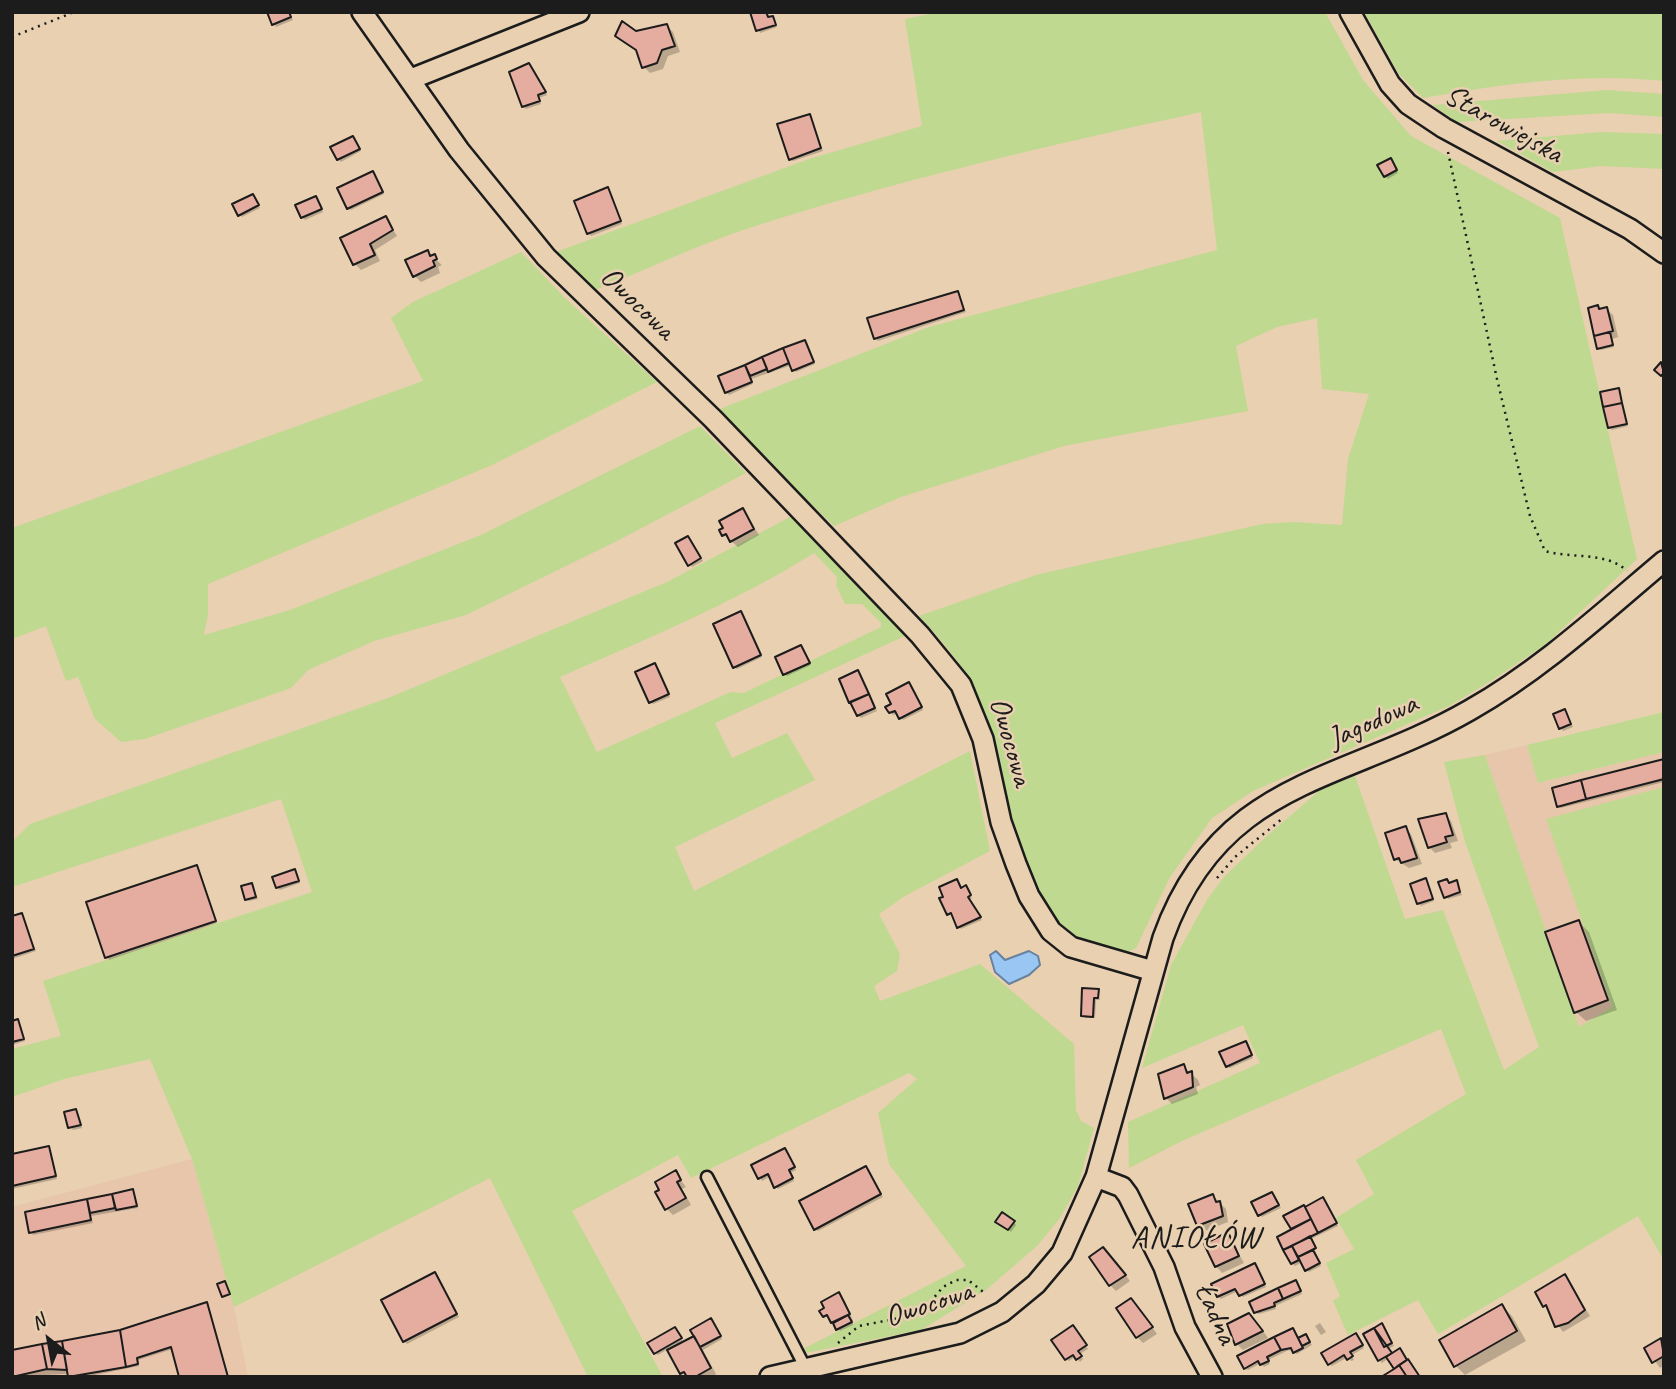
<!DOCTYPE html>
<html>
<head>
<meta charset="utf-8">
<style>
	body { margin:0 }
	#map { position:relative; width:1676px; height:1389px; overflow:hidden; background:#e8d0b0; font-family:Caveat,sans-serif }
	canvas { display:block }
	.frame { position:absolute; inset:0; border:14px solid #1c1c1c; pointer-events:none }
	.north { position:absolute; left:14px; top:1305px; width:70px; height:70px; -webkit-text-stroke:5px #e8d0b0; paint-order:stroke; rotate:329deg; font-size:19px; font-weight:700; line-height:28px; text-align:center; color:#1c1c1c }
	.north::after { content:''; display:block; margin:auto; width:24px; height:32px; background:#1c1c1c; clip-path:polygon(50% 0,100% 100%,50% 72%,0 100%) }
</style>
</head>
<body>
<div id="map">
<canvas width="1676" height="1389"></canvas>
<div class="frame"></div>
<div class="north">N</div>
</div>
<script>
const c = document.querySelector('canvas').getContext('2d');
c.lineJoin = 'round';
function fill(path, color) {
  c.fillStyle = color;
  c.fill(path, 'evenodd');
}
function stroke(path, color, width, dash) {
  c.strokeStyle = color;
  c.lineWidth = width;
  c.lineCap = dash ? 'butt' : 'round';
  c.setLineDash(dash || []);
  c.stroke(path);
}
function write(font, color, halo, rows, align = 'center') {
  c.font = font + ' Caveat,sans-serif';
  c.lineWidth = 5;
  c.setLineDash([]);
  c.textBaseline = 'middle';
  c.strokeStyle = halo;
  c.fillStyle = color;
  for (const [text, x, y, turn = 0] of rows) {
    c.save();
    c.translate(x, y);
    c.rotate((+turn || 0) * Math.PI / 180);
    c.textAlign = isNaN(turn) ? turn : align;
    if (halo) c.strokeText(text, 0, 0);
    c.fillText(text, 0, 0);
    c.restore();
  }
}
const built = new Path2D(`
	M1527,745L1538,783L1664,752V787L1547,820L1612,1008L1579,1027L1485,755Z
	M192,1159L234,1307L248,1377H12V1207Z`);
const green = new Path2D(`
	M940,12H1325L1363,80L1411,136L1560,218L1637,559L1546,644L1491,681L1449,706L1253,791L1212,818L1170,877L1136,948L1124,954C1111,951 1095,948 1083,942C1003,900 1010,758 974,688C961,661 939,638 919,616L1036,575L1186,541L1263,524L1293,522L1342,525L1348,459L1369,394L1322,389L1317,318L1277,327L1236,346L1248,411L1064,446L901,497L834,526L771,466L720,409L929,327L1217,250L1201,112C1047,146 893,181 743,230C692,247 644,271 595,290L556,252L809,159L922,126L905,19Z
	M1364,12H1664V81C1584,72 1501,84 1423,98L1399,74Z
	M1607,90L1664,94V117L1609,113L1457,122L1433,105Z
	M1601,132L1664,134V169L1602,166L1553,172L1497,141Z
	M521,252L565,298L657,382L492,465L208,584V614L204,635L290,610L481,535L700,426L746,473L617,541L466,615L374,641L308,670L291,688L145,739L121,742L95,719L78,677L66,681L46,626L12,639V528L423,381L391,318L413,302Z
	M792,516L824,545L907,635L715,723L732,758L787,733L815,780L675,847L694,891L970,751L990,851L905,896L879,914L900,954L897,971L874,986L880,1001L980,964L1074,1044L1076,1110L1081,1121L1094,1128L1078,1186L1060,1218L1037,1246L986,1290L921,1330L805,1353L803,1349L966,1266L889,1164L878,1113L917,1079L909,1073L691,1178L678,1155L572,1211L663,1377H588L490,1178L234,1307L192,1159L150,1059L64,1079L12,1097V1049L61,1036L43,981L312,892L281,799L12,887V842L30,824L388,698L667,582ZM814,553L837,577L836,585L845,604H862L881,623V627L744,693L731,692L597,752L560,677C646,639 734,603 814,553Z
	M1664,712V752L1538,783L1527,745Z
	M1485,755L1579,1027L1612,1007L1546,819L1664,787V1260L1638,1216L1438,1334L1418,1300L1348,1335L1333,1301L1340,1296L1326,1263L1354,1249L1336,1218L1374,1194L1356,1160L1466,1094L1441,1029L1184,1140L1129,1168L1128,1122L1260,1063L1243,1025L1142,1068L1171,965L1208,898L1225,876L1267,836L1320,790L1355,776L1405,919L1443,910L1504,1070L1539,1047L1465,842L1444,762Z`);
const water = new Path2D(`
	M996,951L1005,960L1029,951L1038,956L1040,965L1029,975L1009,984L995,972L990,955Z`);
const shadow = new Path2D(`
	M268,12H290L293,20L276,27Z
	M751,12H767L777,27L760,33Z
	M667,26L673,32L680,52L668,56L663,69L650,73L644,67L636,33Z
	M532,68L547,95L539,98L541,104L526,109L523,106Z
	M809,116L823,151L793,161L790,159Z
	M353,138L361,151L341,162L338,159Z
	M1393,163L1398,173L1388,179L1385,176Z
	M375,175L384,194L351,210L348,208Z
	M607,190L622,224L591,236L589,233Z
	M253,196L260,208L242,217L240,215Z
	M316,198L323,212L305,220L302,217Z
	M386,218L397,236L375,250L380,261L361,270L355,264Z
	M427,252L442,265L438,267L440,273L421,282L415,276Z
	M958,293L966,312L878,341L875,338Z
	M1590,309H1606L1613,315L1618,337L1612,339L1614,347L1601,350L1599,348Z
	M804,342L815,364L796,372L792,365L751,379L753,384L729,395L726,392L720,377Z
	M1618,390L1628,426L1612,430L1609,427Z
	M743,510L759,535L738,547L724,535Z
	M691,540L703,561L692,567L678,544Z
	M741,613L762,657L737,669L734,667Z
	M801,647L811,665L787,676L784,674Z
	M657,668L670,697L653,704L651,702Z
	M858,673L877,711L861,718L858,715Z
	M911,687L923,710L903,720L898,713L893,715L890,712Z
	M1565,711L1573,727L1563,731L1561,728Z
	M1664,761V782L1561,808L1558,806Z
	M1445,815L1451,821L1458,841L1450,843L1452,848L1435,853L1429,847Z
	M1405,828L1411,834L1422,864L1409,868L1395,859Z
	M196,867L217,923L109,960L107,957Z
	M295,871L300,883L280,890L277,887Z
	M1425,880L1434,901L1421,906L1418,903Z
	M957,881L962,889L968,890L972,898L969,900L982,920L961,929L953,915L948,914Z
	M1456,882L1462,895L1448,899L1441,884Z
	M252,885L258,899L249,901L247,899Z
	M22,915L36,951L12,959V918Z
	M1579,922L1589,932L1617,1010L1586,1021L1576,1012Z
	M1098,991L1100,1000H1096L1095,1018H1085L1083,1015Z
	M18,1021L25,1041L12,1045V1023Z
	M1245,1043L1253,1058L1230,1068L1227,1066Z
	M1183,1066L1198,1080L1200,1085L1196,1087L1198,1094L1172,1104L1166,1098Z
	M76,1110L82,1128L73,1130L70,1127Z
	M49,1148L57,1179L12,1189V1156Z
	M785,1150L796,1170L790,1173L794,1181L778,1189L771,1176L762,1181L754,1166Z
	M866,1168L883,1197L818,1231L815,1229Z
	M675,1173L686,1187L682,1189L691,1205L673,1215L667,1209Z
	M133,1191L138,1208L91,1216L93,1223L33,1235L31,1232L27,1213Z
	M1272,1194L1281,1208L1262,1217L1260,1215Z
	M1213,1196L1226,1209L1228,1222L1205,1231L1199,1225Z
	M1325,1202L1338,1226L1311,1239L1321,1266L1309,1272L1302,1262L1295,1266L1292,1263L1279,1237L1293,1230L1286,1217Z
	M1014,1222L1016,1225L1011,1232L1000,1224Z
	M1228,1235L1244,1263L1222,1273L1216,1266Z
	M1110,1255L1130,1281L1116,1291L1110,1285Z
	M1255,1265L1266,1287L1243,1297L1238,1291L1221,1299L1218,1296Z
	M435,1274L459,1317L407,1344L404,1341Z
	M1565,1277L1590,1316L1563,1332L1549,1313Z
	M1296,1282L1302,1294L1275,1306L1276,1309L1259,1314L1256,1312Z
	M839,1294L845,1301L853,1321V1325L840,1331L822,1312Z
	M206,1304L229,1377H181L173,1349L138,1360L139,1366L85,1377H81V1373L12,1377L120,1332Z
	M1137,1306L1157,1334L1143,1343L1137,1337Z
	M1502,1306L1512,1316L1526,1341L1465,1375L1456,1366Z
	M713,1323L722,1339L703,1350L716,1374L712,1377H686L668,1349L658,1355L655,1353L678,1331L684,1343Z
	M1320,1323L1326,1332L1321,1335L1315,1326Z
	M1229,1324H1258L1268,1338L1243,1350L1237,1344Z
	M1384,1328L1394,1346L1388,1349L1392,1355L1400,1351L1421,1377H1384L1396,1369L1389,1358L1382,1363L1379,1360L1365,1335Z
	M1075,1330L1088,1349L1080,1354L1083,1359L1080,1362L1076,1356L1069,1361L1066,1359Z
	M1293,1330L1299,1340L1306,1336L1312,1345L1297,1354L1289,1350L1268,1360L1270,1364L1264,1367L1261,1363L1248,1370L1245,1368Z
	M1359,1338L1364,1348L1352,1355L1354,1360L1351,1361L1348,1357L1332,1366L1329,1364Z
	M1664,1339V1365L1660,1368L1646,1349Z`);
const building = new Path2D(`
	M267,12H289L291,17L272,25Z
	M750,12H766L768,17L773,16L776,25L756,31Z
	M622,21L636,31L667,24L675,46L662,50L657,63L642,68L636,50L615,36Z
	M529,63L546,92L538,95L540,101L522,107L509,72Z
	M810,114L821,148L789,160L777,124Z
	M353,136L360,149L337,160L330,147Z
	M1391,158L1397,170L1384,177L1377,165Z
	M373,171L383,192L347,209L337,188Z
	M608,187L621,221L587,234L574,201Z
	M253,194L259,205L238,216L232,204Z
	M316,196L322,209L301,218L295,205Z
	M386,216L393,230L370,244L375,255L353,265L340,238Z
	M428,250L430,256L435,254L437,259L433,261L435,266L413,277L405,260Z
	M958,291L964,310L874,339L867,318Z
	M1598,305L1599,309L1607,307L1613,331L1594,336L1588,308Z
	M1610,332L1613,345L1597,349L1594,336Z
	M805,340L814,362L792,371L783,348Z
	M783,348L789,363L768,372L762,357Z
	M762,357L767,369L750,376L745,365Z
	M1661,362L1664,373L1661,376L1654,370Z
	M745,365L752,382L725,393L718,376Z
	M1619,388L1622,403L1603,407L1600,392Z
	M1622,403L1627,424L1608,428L1603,407Z
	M743,508L754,529L730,542L726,534L722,536L719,530L723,528L719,521Z
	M688,536L701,558L688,566L675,543Z
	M741,611L761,655L733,668L713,624Z
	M801,645L810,663L783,675L775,657Z
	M655,663L669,694L649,703L635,672Z
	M858,670L869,694L849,703L839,679Z
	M909,682L922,707L899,719L895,711L889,713L885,707L891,704L886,694Z
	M869,694L875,708L857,716L850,702Z
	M1565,709L1571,724L1559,729L1553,714Z
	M1664,759V779L1586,799L1581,780Z
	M1581,780L1586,799L1557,807L1552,788Z
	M1446,813L1453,835L1445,837L1447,842L1428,848L1418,819Z
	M1406,826L1417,858L1401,863L1399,858L1394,860L1385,833Z
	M197,865L216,921L105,958L86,902Z
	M295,869L299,881L276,888L272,877Z
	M1426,878L1433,899L1417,904L1410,884Z
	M957,879L961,888L966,885L971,895L968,897L981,917L957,928L951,913L947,915L939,898L943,897L939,887Z
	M1447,879L1449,883L1457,880L1460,892L1444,898L1438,882Z
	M252,883L256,897L245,900L241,886Z
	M22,913L34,949L12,956V916Z
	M1579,920L1608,1000L1574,1013L1545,932Z
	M1082,988L1099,989L1098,998H1094L1093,1017L1081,1016Z
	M18,1019L24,1039L12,1042V1021Z
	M1246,1041L1252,1055L1226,1067L1219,1052Z
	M1184,1064L1187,1073L1192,1071L1193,1087L1164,1099L1158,1074Z
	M76,1109L81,1125L68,1128L64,1112Z
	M49,1146L56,1176L12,1186V1154Z
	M785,1148L795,1167L789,1170L793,1178L774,1188L768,1174L758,1179L751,1165Z
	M866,1166L881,1194L814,1230L799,1201Z
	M676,1170L681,1180L677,1182L686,1198L665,1210L655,1192L659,1190L655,1182Z
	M133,1189L137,1206L116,1210L112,1194Z
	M1272,1192L1279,1205L1258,1216L1251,1202Z
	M112,1194L115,1208L90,1213L87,1199Z
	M1213,1194L1216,1202L1220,1201L1223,1216L1197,1226L1188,1204Z
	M1323,1197L1337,1223L1318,1233L1305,1207Z
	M87,1199L91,1220L29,1233L25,1212Z
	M1304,1205L1311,1219L1291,1229L1283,1216Z
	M1002,1212L1015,1221L1008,1230L995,1222Z
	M1311,1219L1318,1233L1283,1250L1277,1237Z
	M1228,1232L1239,1256L1215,1267L1204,1244Z
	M1310,1236L1316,1248L1298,1257L1292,1246Z
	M1292,1246L1299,1260L1291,1264L1283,1250Z
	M1103,1247L1126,1275L1109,1286L1089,1257Z
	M1313,1250L1320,1263L1305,1271L1298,1257Z
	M1255,1263L1265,1284L1239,1296L1235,1289L1217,1297L1211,1284Z
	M435,1272L457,1314L403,1342L381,1300Z
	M1565,1274L1585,1310L1568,1323L1555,1327L1546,1305L1543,1307L1535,1292Z
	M1296,1280L1301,1291L1283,1299L1278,1288Z
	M225,1281L230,1294L222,1297L217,1284Z
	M1278,1288L1283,1299L1274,1303L1275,1306L1254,1313L1249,1302Z
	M839,1292L850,1314L831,1323L827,1315L823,1317L819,1311L824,1308L821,1302Z
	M1131,1298L1153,1327L1136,1338L1116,1308Z
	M207,1302L228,1377H179L171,1347L137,1358L138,1364L126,1367L120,1330Z
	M1502,1304L1517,1331L1454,1367L1439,1340Z
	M1249,1313L1263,1331L1235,1345L1227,1324Z
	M848,1315L852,1322L836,1330L833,1323Z
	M711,1318L721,1336L700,1347L690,1330Z
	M1382,1323L1392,1343L1384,1347L1374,1328Z
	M1073,1325L1087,1345L1078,1351L1082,1356L1076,1360L1073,1355L1065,1360L1051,1340Z
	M675,1327L682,1338L654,1354L647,1343Z
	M1293,1328L1303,1348L1293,1353L1291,1348L1281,1350L1274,1337Z
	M1374,1328L1392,1353L1378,1361L1363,1334Z
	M120,1330L126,1367L68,1377L62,1341Z
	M1356,1333L1363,1345L1350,1352L1353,1356L1347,1360L1344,1355L1328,1365L1321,1353Z
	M1306,1334L1310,1342L1302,1346L1298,1338Z
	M694,1336L711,1368L695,1377H687L684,1372L680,1374L667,1350Z
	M1274,1337L1281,1350L1267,1357L1269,1361L1260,1365L1258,1361L1244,1369L1237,1356Z
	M1661,1338L1664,1356L1652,1363L1644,1348Z
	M62,1341L67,1370L47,1369L42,1344Z
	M42,1344L47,1369L12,1377V1350Z
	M1400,1348L1407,1360L1394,1369L1386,1357Z
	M1408,1359L1420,1377H1407L1399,1365Z
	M1399,1365L1407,1377H1381L1394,1369Z`);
const path = new Path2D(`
	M12,37L74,12
	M1448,152L1497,379L1530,516L1545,551C1571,559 1606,551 1627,571
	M1217,878L1235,857L1282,819
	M838,1343L859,1326L920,1314L943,1287L956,1280H968L986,1294`);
const service = new Path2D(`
	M707,1177L805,1367`);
const minor = new Path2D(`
	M362,12L459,150L546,257L713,419L920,635L961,685L983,739L1001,822L1016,864L1029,896L1051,931L1071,947L1153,971
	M1350,12L1390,84L1408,104L1444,128L1630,229L1664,253
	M411,79L579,12
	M1096,1177L1122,1187L1128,1195L1164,1267L1185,1327L1212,1377
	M770,1377L960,1333L1002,1312L1036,1284L1062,1253L1096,1177L1163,938C1220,778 1343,783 1470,710C1542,669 1601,614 1664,561`);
const streetNames = [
	["Starowiejska",1503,125,29],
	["Owocowa",637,304,44],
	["Jagodowa",1373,722,-24],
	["Owocowa",1010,742,74],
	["Owocowa",929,1305,-18],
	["Ładna",1215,1314,66]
];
const neighbourhoodNames = [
	["ANIOŁÓW",1196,1239]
];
fill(built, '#e7c6ab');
fill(green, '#bfd990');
fill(water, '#9ac6f3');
stroke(water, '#68829d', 2);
fill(shadow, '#0003');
fill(building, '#e5ad9f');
stroke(building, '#1c1c1c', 2);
stroke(service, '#1c1c1c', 15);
stroke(minor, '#1c1c1c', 24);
stroke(path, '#1c1c1c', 2.5, [2, 5]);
stroke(service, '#e8d0b0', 10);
stroke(minor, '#e8d0b0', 19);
write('30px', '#1c1c1c', '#e8d0b0', streetNames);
c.letterSpacing = '2px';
write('32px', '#1c1c1c', '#e8d0b0', neighbourhoodNames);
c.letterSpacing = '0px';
</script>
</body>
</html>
